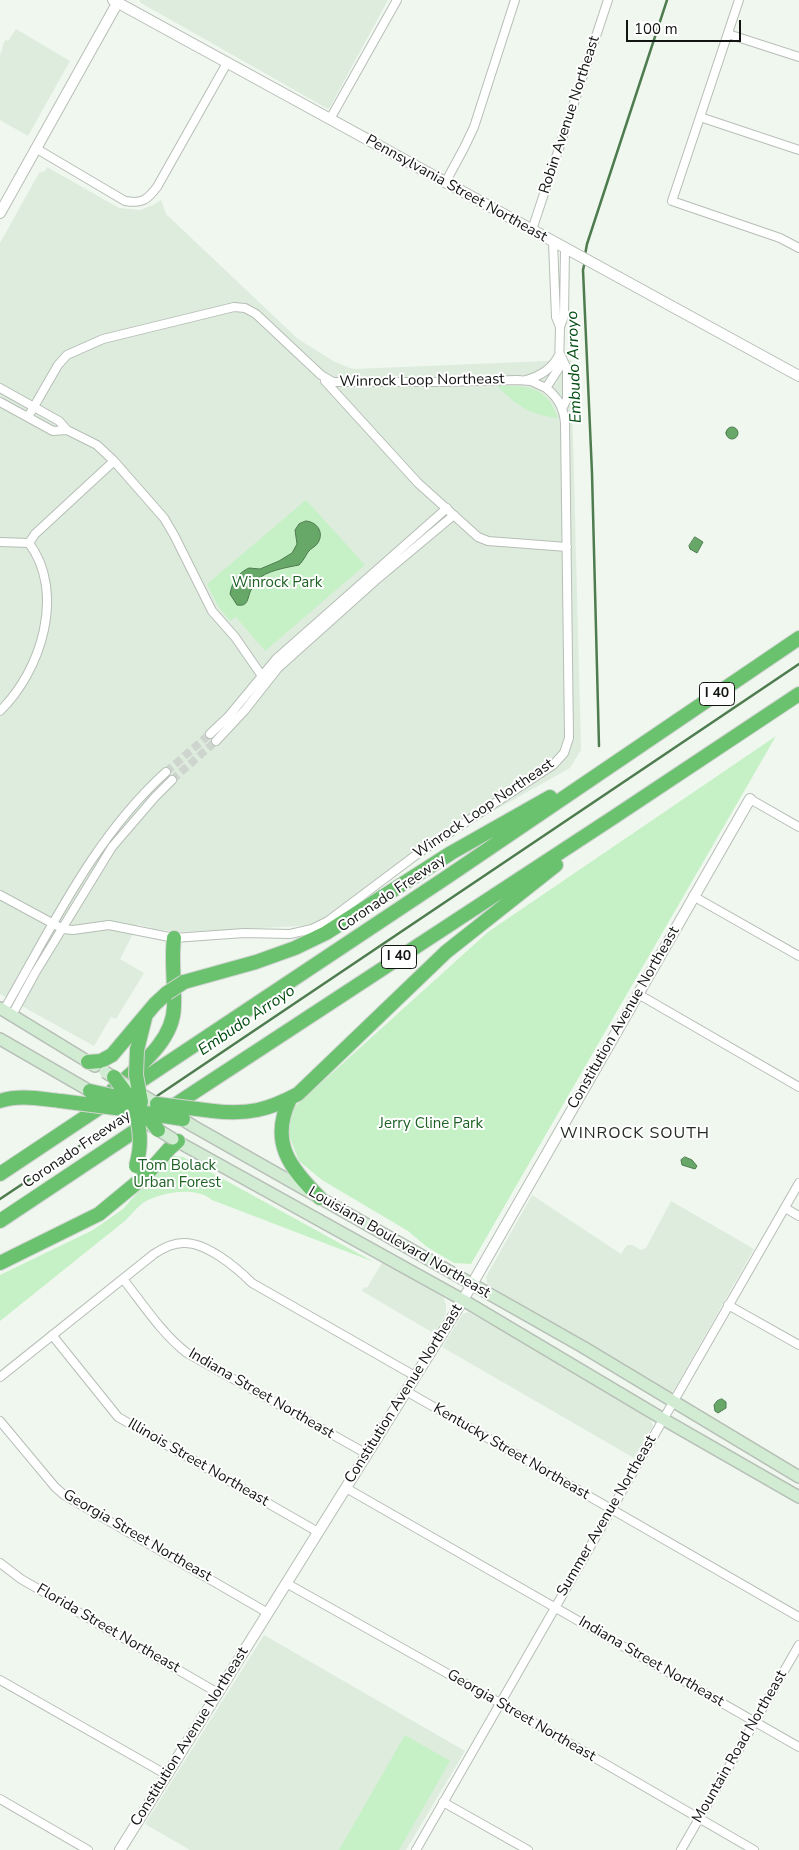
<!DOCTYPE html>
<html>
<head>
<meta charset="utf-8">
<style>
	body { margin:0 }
	#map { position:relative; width:799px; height:1850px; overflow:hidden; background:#eff7ef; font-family:"Nunito Sans",sans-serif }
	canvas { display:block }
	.scale { position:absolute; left:626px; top:20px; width:115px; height:22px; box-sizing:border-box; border:2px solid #121512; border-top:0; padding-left:6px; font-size:15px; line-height:18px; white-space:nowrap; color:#121512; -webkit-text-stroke:4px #fff; paint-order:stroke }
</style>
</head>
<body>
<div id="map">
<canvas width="799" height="1850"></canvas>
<div class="scale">100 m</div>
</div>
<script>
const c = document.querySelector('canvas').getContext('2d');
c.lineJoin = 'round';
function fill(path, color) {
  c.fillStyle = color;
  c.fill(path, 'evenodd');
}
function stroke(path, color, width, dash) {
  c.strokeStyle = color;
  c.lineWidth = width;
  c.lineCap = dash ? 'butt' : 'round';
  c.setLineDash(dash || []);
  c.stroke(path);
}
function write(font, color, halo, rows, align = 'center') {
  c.font = font + ' "Nunito Sans",sans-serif';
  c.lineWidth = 4;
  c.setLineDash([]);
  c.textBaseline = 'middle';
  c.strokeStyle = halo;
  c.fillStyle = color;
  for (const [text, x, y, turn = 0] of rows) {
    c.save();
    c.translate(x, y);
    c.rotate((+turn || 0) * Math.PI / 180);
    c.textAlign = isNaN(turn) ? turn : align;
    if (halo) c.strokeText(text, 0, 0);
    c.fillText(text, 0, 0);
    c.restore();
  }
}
const built = new Path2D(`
	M139,0H388L330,107L328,109L141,3Z
	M16,29L70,61L28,136L0,120V55L5,40L8,41Z
	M47,167L119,208L140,210L153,205L161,200L166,214L298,339L335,362L353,369L571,360L581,750L570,768L420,852L317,923L300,926L182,932L153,929L138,924L120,959L144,973L116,1019L111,1017L94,1046L0,994V243L39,173L45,171Z
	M532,1195L621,1254L627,1245H632L641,1250L646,1248L671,1201L754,1249L674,1390L669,1394L487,1284L486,1277Z
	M383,1261L443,1297L446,1304V1313L435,1334L362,1291L364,1287L367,1288Z
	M468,1312L551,1357L650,1418L653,1426L634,1458L442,1347L463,1314Z
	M264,1635L465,1751L406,1850H190L145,1824Z`);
const green = new Path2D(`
	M497,386C528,386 546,385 558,418C530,415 517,406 497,386Z
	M306,500L365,565L265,651L236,617L230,621L218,606L207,584Z
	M776,736L471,1264L454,1263L427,1247L408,1231L322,1180L299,1161L288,1133L290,1111L488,932Z
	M170,1155L183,1157L374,1262L212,1200C196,1186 161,1192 143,1203C137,1207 131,1215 126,1220L0,1321V1275L93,1230L123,1209Z
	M405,1735L450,1761L399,1850H339Z`);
const water = new Path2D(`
	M726 433a6 6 0 1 1 12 0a6 6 0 1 1-12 0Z
	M306,521C318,522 325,534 317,544C315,547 311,548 308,552C305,557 303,561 299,565C289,567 264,571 258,580C256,583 253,587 251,590C247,598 249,607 237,605L230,594C232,582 238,573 249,568L260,569L279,561L292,553L297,544L295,530L299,524Z
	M695,537L703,542L697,553L690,549L689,546Z
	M685,1157L692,1160L697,1166L695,1169L682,1165L681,1160Z
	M722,1399L726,1402V1408L718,1413L715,1411L714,1405L717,1401Z`);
const stream = new Path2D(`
	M585,255L587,244L667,0
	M585,261L583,270L592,473L599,746
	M154,1098L799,664
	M0,1199L126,1115`);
const minorTunnel = new Path2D(`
	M166,772L210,734
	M172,780L216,741`);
const minor = new Path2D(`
	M739,0L672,201L780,238L799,248
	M728,34L799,57
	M700,117L799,150
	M330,119L397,0
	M37,149L125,201C142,204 147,200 157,187L227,63
	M445,183L464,148L474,127L515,0
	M532,230L608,0
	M553,242L556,317L560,327
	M560,354L567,369V399L562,409
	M526,380C541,376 552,369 559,355
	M325,381L418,483L478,537L488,541L567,547
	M0,388L59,421L67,430L97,445L114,461L164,518L174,535L212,611L235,637L262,676
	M0,402L53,431L67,430
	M28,417L58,365L67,355L103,339L234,307L245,308L256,314L321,375L333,382H436L517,380L531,381L546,388
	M0,542L29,543C66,593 41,671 0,711
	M29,543L35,534L114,461
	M210,734L228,717L276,659L447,508
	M216,741L245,710L278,668L375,581L454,515
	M750,799L799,827
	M0,895L63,929L73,930L109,925L174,938L244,933L290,934L312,929L328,921L420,852L553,765L564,753L569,738L565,423C564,409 558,397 546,388L559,368L560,327L564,316L565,249
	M693,896L799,956
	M638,994L799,1087
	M4,1010C52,927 94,837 166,772
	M12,1015L35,973L112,847L155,797L172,780
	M785,1208L799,1216
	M123,1279C143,1304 162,1334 187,1353L367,1454
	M728,1305L799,1345
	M52,1335L118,1417L318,1532
	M0,1377L154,1254C163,1248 172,1243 183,1243C206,1242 236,1267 252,1283L415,1376
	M406,1391L799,1617
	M0,1421L55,1487L64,1495L268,1613
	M346,1488L799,1747
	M0,1563L21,1579L218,1693
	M286,1583L500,1703L754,1850
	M0,1680L167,1775
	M0,1799L88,1850
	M443,1802L528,1850
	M416,1850L799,1183
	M681,1850L799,1645`);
const tertiary = new Path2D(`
	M113,0L799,376
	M0,213L119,0
	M120,1850L463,1300L750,799`);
const secondary = new Path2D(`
	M0,1008L95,1066
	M0,1039L90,1091
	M193,1126L583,1347L799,1477
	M173,1139L463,1300L663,1419L799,1497`);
const motorway = new Path2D(`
	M184,982L256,962L295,948L326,933L451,853L550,797
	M137,1050L145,1018
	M88,1062L101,1061L112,1055L155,1004L167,993
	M130,1088L447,877L799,638
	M112,1091C136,1068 173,1043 174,1007C175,983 171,961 174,938
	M290,1099C269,1142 290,1168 320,1198
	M0,1101C20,1094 41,1099 61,1101
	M123,1109L145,1113L141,1104
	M167,1110L614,817L799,694
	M213,1111C248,1115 268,1110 298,1094L446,952L556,865
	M0,1174L108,1102
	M0,1221L147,1123
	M0,1263L99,1214L145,1176L169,1149L178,1141`);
const secondaryBridge = new Path2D(`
	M105,1072L193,1126
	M152,1126L173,1139`);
const motorwayBridge = new Path2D(`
	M167,993L184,982
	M137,1050L136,1075L141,1102
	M114,1077L131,1100
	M90,1091L131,1100
	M61,1101L123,1109
	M157,1104L213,1111
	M145,1113L183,1119
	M145,1113L158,1130
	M136,1166C141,1148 141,1135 137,1118`);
const shields = [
	[717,694,35],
	[399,957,35]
];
const shieldNames = [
	["I 40",717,694],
	["I 40",399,957]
];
const streetNames = [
	["Robin Avenue Northeast",570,115,-72],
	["Pennsylvania Street Northeast",456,189,29],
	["Winrock Loop Northeast",422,381,-1],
	["Winrock Loop Northeast",484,809,-34],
	["Coronado Freeway",392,894,-34],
	["Constitution Avenue Northeast",624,1018,-60],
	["Coronado Freeway",77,1150,-34],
	["Louisiana Boulevard Northeast",399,1243,30],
	["Indiana Street Northeast",261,1394,30],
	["Constitution Avenue Northeast",404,1394,-58],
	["Kentucky Street Northeast",511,1452,30],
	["Illinois Street Northeast",198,1463,30],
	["Summer Avenue Northeast",607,1516,-60],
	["Georgia Street Northeast",137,1536,30],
	["Florida Street Northeast",108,1629,30],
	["Indiana Street Northeast",651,1662,30],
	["Georgia Street Northeast",521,1716,30],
	["Constitution Avenue Northeast",190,1737,-58],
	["Mountain Road Northeast",740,1747,-60]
];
const parkNames = [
	["Winrock Park",277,583],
	["Jerry Cline Park",431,1124],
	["Tom Bolack",177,1166],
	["Urban Forest",177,1183]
];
const waterNames = [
	["Embudo Arroyo",575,367,-92],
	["Embudo Arroyo",247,1021,-34]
];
const neighbourhoodNames = [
	["WINROCK SOUTH",635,1134]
];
fill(built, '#deecde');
fill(green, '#c6f1c6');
fill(water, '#67a869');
stroke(water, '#4e7c4f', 1);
stroke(stream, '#4e7c4f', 2.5);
stroke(minorTunnel, '#ced5ce', 8, [8, 4]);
stroke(minor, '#b6beb6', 10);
stroke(tertiary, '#b6beb6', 12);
stroke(secondary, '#b6beb6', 14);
stroke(motorway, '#d4d5d4', 16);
stroke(minor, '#fff', 8);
stroke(tertiary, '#fff', 10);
stroke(secondary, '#d2ecd4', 11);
stroke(motorway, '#6ac16e', 14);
stroke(secondaryBridge, '#b6beb6', 14, []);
stroke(motorwayBridge, '#d4d5d4', 16, []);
stroke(secondaryBridge, '#d2ecd4', 11);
stroke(motorwayBridge, '#6ac16e', 14);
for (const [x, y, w] of shields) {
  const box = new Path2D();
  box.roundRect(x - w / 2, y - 11.5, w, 23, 4);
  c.fillStyle = '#fff';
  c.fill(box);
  stroke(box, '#121512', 1);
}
write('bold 14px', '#121512', null, shieldNames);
write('15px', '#121512', '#fff', streetNames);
write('15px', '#1e6124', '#fff', parkNames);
write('italic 16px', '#014d10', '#fff', waterNames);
c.letterSpacing = '1px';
write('16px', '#252b25', '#fff', neighbourhoodNames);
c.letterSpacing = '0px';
</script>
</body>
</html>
